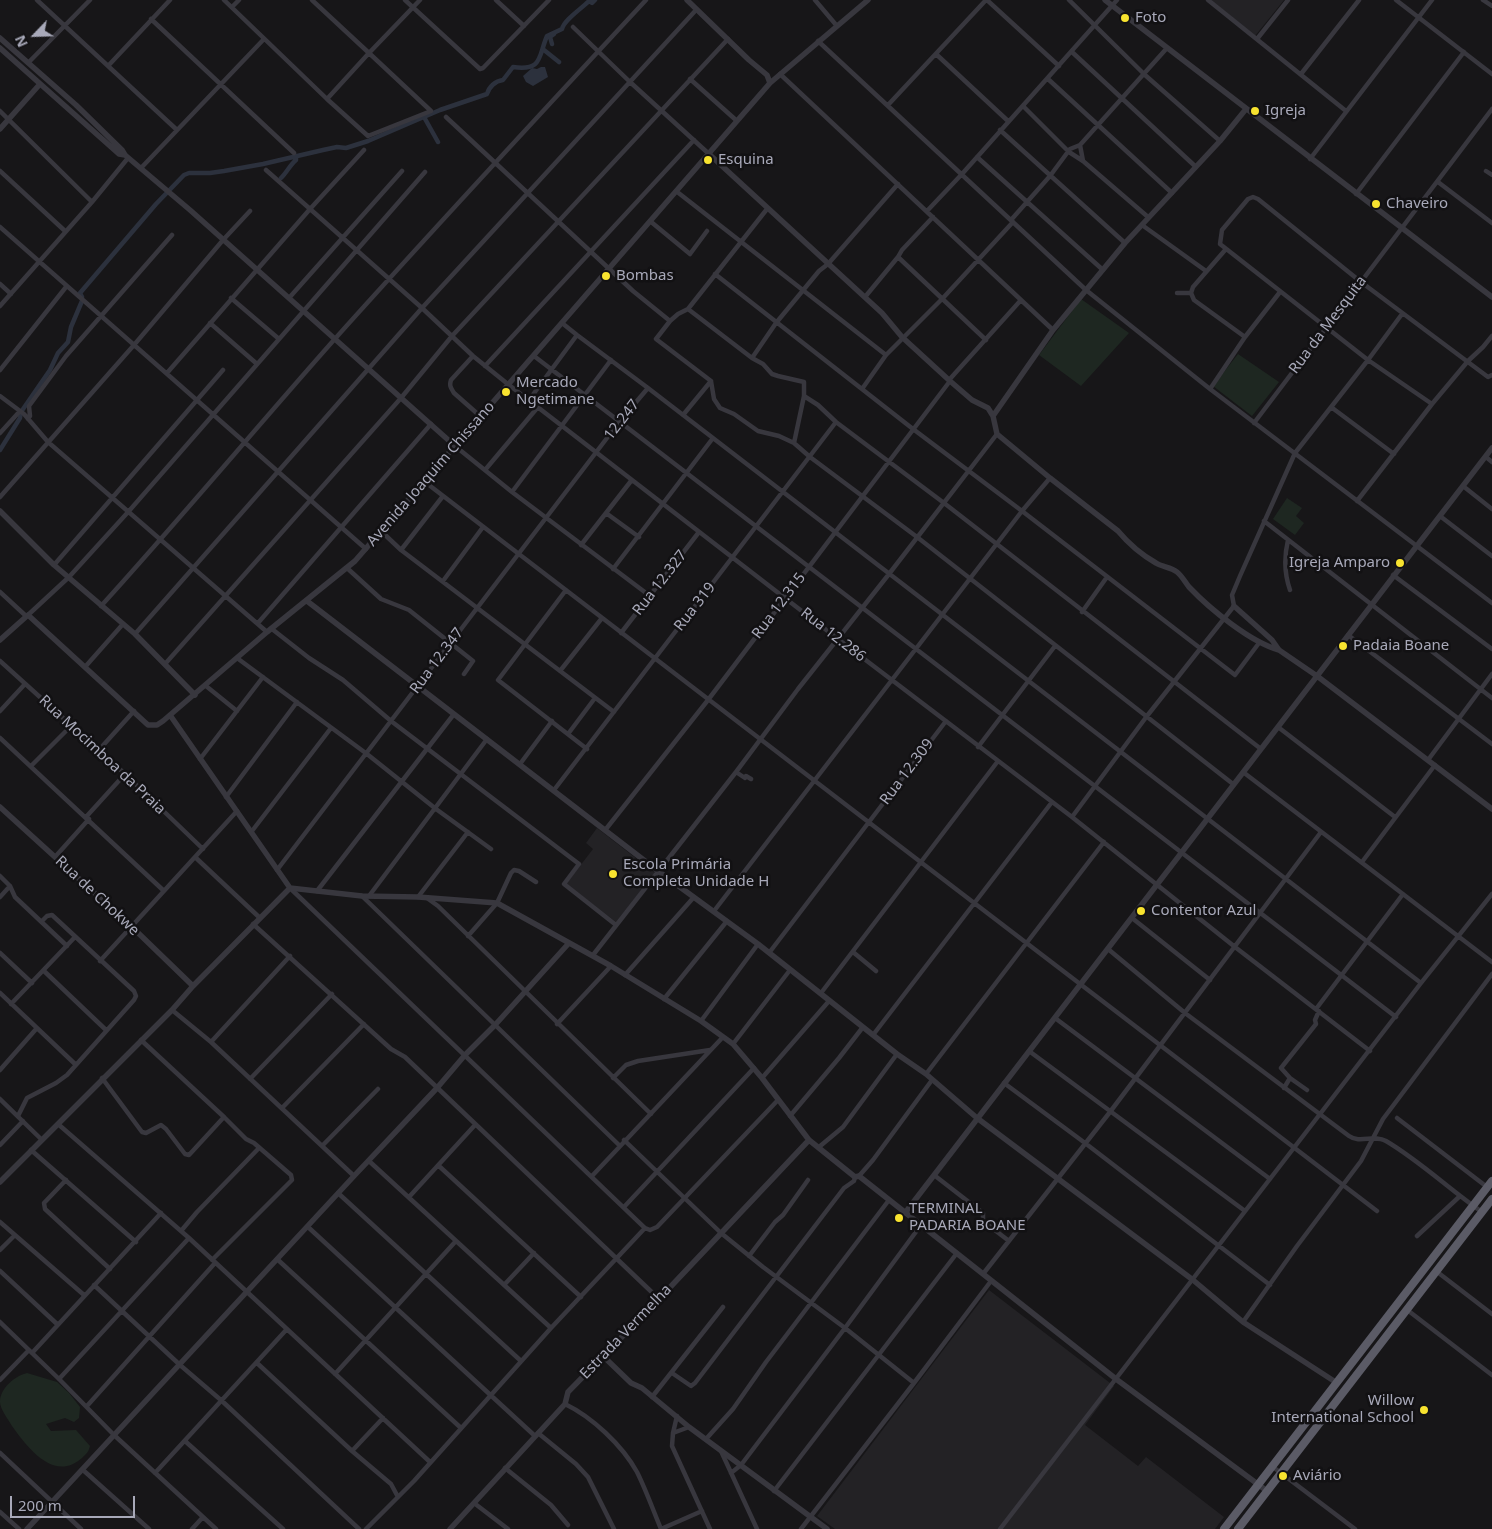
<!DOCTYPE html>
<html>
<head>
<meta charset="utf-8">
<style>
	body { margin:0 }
	#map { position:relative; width:1492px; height:1529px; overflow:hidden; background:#171618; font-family:"Noto Sans",sans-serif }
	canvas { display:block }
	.north { position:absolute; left:10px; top:10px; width:50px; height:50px; -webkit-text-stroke:4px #121113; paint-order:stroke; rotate:246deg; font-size:14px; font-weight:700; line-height:20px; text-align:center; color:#a8a9b9 }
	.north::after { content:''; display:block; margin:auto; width:18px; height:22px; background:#a8a9b9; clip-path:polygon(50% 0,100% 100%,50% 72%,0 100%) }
	.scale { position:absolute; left:10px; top:1496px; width:125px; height:22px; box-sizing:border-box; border:2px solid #a8a9b9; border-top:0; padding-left:6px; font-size:15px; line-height:18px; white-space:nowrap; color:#a8a9b9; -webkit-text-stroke:4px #121113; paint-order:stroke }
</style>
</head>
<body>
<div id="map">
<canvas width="1492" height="1529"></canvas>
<div class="north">N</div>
<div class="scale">200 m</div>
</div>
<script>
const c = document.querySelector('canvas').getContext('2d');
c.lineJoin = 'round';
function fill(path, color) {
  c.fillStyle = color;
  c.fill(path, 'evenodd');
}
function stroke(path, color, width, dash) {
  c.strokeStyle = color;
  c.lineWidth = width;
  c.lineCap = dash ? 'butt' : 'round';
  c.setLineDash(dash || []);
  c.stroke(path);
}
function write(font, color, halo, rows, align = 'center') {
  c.font = font + ' "Noto Sans",sans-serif';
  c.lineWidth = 5;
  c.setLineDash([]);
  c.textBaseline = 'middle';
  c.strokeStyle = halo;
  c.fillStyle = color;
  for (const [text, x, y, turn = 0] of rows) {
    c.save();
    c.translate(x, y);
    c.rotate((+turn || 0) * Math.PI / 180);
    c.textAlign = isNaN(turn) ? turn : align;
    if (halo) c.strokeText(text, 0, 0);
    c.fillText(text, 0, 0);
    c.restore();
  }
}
const built = new Path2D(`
	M1211,0H1284L1255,36Z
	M597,828L655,873L616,922L566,884L593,849L586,843Z
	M989,1290L1114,1386L1085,1425L1138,1466L1146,1457L1224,1517L1215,1529H835L817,1516Z`);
const green = new Path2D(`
	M1081,299L1129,333L1081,386L1039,355Z
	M1238,354L1279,382L1252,416L1213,386Z
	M1287,498L1302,508L1296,516L1304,523L1295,535L1273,519Z
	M27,1373L57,1382L69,1393L80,1407L79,1418L74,1422L65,1418L46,1424L51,1431L76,1430L90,1446C88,1453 87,1453 82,1458C54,1483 27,1447 12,1426C8,1419 0,1409 0,1402C0,1388 15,1376 27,1373Z`);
const water = new Path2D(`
	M541,67H545L548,77L533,86L526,82L523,76L532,68L537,69Z`);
const canal = new Path2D(`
	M552,44L550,37L554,34
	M544,50L559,62
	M424,117L438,142
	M281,178C287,172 290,165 296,160V156
	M82,297L80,293L156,204L184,175L189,173H210L224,171L263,164L323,150L337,147L346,148L368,141L440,110L487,94C489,87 495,81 503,80L513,67C543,71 538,57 547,36L562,29C564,20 581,9 589,1L592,3L595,0
	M0,450L20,418L21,412L50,370L58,353L68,342L71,327L82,301`);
const minor = new Path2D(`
	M37,0L177,130
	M224,0L327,99L369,53L312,0
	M405,0L480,69L483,68L549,0
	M496,0L524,26
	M815,0L837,26
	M987,0L1059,66
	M1069,0L1145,75L1220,141
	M1208,0L1346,111
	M1396,0L1492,74
	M1483,0L1492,6
	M232,7L239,0
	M151,19L294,153
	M573,27L630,82L709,154
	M1257,39L1288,0
	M818,41L1086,290L1210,389L1492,603
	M1072,52L1196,167
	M936,54L1008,121
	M28,63L90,0
	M108,66L170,0
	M780,74L1053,330
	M1301,74L1359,0
	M690,79L737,121
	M1048,79L1172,193
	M327,99L368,136L431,111L369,53L420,0
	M888,105L986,0
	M1023,106L1069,152L1083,161L1148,217
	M0,111L92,202
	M446,117L633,291L670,321L678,314L688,309L767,209
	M1000,130L1125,243
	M977,157L1103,270
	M1310,159L1432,0
	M1083,161L1080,145L1167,48
	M141,168L264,39
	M266,170L422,308L473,356L509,385L838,639L1072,817L1235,947L1370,1051
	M0,171L65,231
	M1486,171L1492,175
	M1438,182L1492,223
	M676,191L886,355
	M1356,194L1464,52
	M927,211L962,174L1117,0
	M1011,220L1050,176L1070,149L1080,145
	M650,221L690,254L707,231
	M1142,225L1206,271
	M0,227L366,549
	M1226,249L1193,287L1191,293L1194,300L1245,337
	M898,257L986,340
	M715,274L913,429L1022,511L1235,675L1259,643
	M0,284L11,294
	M1177,293H1191
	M865,297L898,257L902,250L933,217
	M231,298L279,339
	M289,298L402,171
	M0,306L92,202L128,158
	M688,309L752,358L763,364L772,374L778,376L804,382V396L818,405L836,422L944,503L1261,749
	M670,321L656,339L711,381L714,399L720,408L734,414L758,431L779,436L794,443L810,457L917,537L1233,784
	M210,323L257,364
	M562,323L577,335L648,388L1421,983
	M473,356L451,380C449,386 451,388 454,393L480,416
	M534,356L1396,1017
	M752,358L776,323L819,271L828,264L898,184
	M485,366L694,140
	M0,370L66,287
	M167,373L310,209L364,150
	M949,380L1021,300
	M862,389L886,355L943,298L1013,222
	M1210,389L1245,337L1280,292
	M0,396L24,414L48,442L267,632
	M529,400L577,335
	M1432,404L1368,360L1220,244L1222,230L1248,199L1253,197L1258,199L1361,282L1488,377L1492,375
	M1331,407L1394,454
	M683,415L711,381
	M28,419L30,416L29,406L66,356L172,235
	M1254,423L1492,109
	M0,433L20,411
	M794,443L804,396
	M455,446L512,492L650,596
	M1486,457L1492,462
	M485,470L538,407
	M425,482C740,727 1061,967 1377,1211
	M1463,486L1492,509
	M512,492L611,360
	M0,497L134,345L223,240L250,211
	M1357,501L1432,404L1468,361L1483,347L1492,336
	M606,513L639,537
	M1440,516L1492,556
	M1264,521L1492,698
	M382,532L401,550L614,712
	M1288,540C1284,557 1284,573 1290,590
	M581,545L631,481
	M401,550L443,496
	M54,565L223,370
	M347,568L381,599L409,610L473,661L464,674
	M613,569L713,438
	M1393,575L1492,649
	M443,581L483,527
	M566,590L498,680L587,749
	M0,592L26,616
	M101,606C180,519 255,429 333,341C436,226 541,113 646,0
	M1082,612L1107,577
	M28,615L69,577L129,511L425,172
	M258,623L431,424
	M272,629L309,658L343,680L391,721L579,864L564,884L616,925
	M621,633L699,532
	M135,634L422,308L696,10
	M1348,635L1492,744
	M237,658L367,754L436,809L491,849
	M0,661L125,774L203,849
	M165,664L401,398L452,336L728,39
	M85,667L123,624
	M560,671L602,618
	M206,686L237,711
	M0,711L25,684
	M1278,727L1395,817
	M568,734L595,698
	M0,738L164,891
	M978,747L1055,646
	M98,751L134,711
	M200,759L263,677
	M1428,760L1492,674
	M520,764L552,721
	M31,766L71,726
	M736,772L745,778L746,776L751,779
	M1243,772L1492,962
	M554,790L836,422
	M226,797L297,702
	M86,817L125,774
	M1072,817L1147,716L1234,606L1232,595L1240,576L1295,453L1368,360L1402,314
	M606,829L708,700L950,381
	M252,831L331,728
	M55,857L89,819
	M195,857L260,918
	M1362,862L1435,765
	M277,870L620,421L648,388
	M0,876L10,886L15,897L67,946
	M291,889L645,1228L650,1230L657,1227L778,1100
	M317,891L454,714
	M362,896L619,1145
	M369,896L487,739
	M0,897L10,886
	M418,897L468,832
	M427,898L438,906L651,1114
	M714,911L1022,511L1050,478
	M1132,918L1210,980
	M253,924L391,1049L405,1057L659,1299
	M468,936L497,903L511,873L514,870L519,871L536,882
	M1108,949L1185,1013L1349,1136C1360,1144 1374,1134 1386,1141C1420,1161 1450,1190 1482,1212
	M853,952L876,971
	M0,953L32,983
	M769,953L946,721
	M593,955L736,772L798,689L889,574L997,434
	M100,961L237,811
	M44,971L106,1030
	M625,975L694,897
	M0,993L75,1064
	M821,993L998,761
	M664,999L727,921
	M11,1004L75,937
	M1316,1009L1403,894
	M172,1010L211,1042L354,1176
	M1055,1018L1270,1179
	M701,1021L758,944
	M557,1024L611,966
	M873,1035L1052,802
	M211,1042L290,956
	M733,1044L790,970
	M1029,1051L1245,1211
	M0,1070L37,1028
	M926,1074L1104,842
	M102,1078L142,1132L146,1133L161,1125L166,1129L185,1154L189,1155L224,1117L141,1040
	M613,1078L626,1065L638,1061L710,1050
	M762,1078L829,1001
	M1290,1078L1307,1090
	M250,1079L332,994
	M1004,1083L1085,1143L1270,1285
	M1284,1088L1290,1078L1281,1068L1316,1024L1315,1020L1319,1011
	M0,1099L42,1140
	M282,1108L364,1024
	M18,1116L27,1098L56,1083L67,1075L134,1000L136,996L134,991L52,915L47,916L42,921
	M790,1116L839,1058L863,1027
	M1397,1118L1487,1187
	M58,1124L189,1238L430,1462
	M624,1140L721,1233L763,1267L845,1328L914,1383
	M0,1145L23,1121
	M322,1146L378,1089
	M819,1147L843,1127L897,1054
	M31,1150L136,1242
	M369,1161L551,1328
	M439,1166L581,1297
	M934,1175L983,1213V1221L1009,1241
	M592,1176L723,1037
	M859,1176L873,1160L932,1080
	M66,1180L44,1203L45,1209L110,1269
	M338,1193L521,1361
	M409,1197L475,1125
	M624,1207L754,1068
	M0,1222L84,1295
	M308,1227L535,1436
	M181,1231L197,1212L259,1148
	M1417,1236L1460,1196
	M0,1250L15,1235
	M749,1256L775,1222L783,1215L808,1180
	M277,1259L461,1428
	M212,1260L292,1180L291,1175L254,1143L246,1139L224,1117
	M0,1271L57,1324
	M1436,1271L1492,1314
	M983,1274L1110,1112L1321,832
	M94,1285L180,1365L222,1401L359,1529
	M504,1285L534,1253
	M1406,1309L1492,1375
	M0,1322L59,1379L114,1435L216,1529
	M1243,1322L1297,1246L1361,1161L1383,1119L1492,974
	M32,1353L161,1213
	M257,1363L352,1451L391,1484L398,1497
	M672,1373L691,1386L695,1383L844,1188L854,1181L855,1177
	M335,1374L455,1242
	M59,1379L189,1238
	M0,1380L29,1350
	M652,1397L723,1307
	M565,1404C592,1417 622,1445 637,1472C646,1490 653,1510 661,1529L702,1511
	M87,1406L215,1263
	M677,1416L673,1433L672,1446L710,1529
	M538,1433L576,1464L588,1477L614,1529
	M673,1433L689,1427
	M706,1439L733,1409L766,1362L889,1200
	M185,1441L283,1529
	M352,1451L383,1418
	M721,1451L757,1529
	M0,1453L81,1529
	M1273,1467L1355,1529
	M505,1468L551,1505L568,1525
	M83,1470L149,1529
	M155,1473L287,1329
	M731,1473L741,1465L845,1328L921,1225
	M774,1491L957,1253
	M474,1503L508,1529
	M0,1512L19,1529
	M192,1529L203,1517
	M366,1529L414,1481L551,1328L645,1228
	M801,1529L914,1383L991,1281
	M1000,1529L1421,983L1492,894`);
const tertiary = new Path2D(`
	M687,0L749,60L767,75L770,83
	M1105,0L1492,297
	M0,38L76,105L122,150L125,155L190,210L455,446
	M0,48L119,154L125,155
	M0,129L40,84
	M709,154L882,313L902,337L950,381L972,400L988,408L993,416L997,434L1050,478L1118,531C1128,543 1142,555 1156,563C1162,567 1171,567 1177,572C1182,576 1185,582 1189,587C1210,609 1250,642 1279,650
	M993,416L1053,330L1125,243L1220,141L1246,109
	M0,511L54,565L135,634L195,695
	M307,601L658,871L758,944L897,1054L926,1074L977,1118L1193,1280L1243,1322L1337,1383
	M1234,606L1272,640L1279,650L1317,676L1492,809
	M0,640L28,615L148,725H157L163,721L267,632L355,561L770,83L868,0
	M170,715L290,888L362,896L418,897L497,903L611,966L701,1021L733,1044L762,1078L809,1140L855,1177L859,1176L1116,1379L1267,1491
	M0,807L132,927L193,986
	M0,1182L172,1010L193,986L290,888
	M905,1213L1492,448
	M603,1356L631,1383L642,1388L689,1427L827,1529
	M27,1529L354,1176L437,1088L465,1055L495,1025L569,943
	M450,1529L565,1404L568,1392L659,1299L809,1140`);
const trunk = new Path2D(`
	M1224,1529L1492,1181
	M1238,1529L1492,1199`);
const markers = [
	[1125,18,5,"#f8e32f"],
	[1255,111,5,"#f8e32f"],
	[708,160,5,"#f8e32f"],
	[1376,204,5,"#f8e32f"],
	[606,276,5,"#f8e32f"],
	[506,392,5,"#f8e32f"],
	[1400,563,5,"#f8e32f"],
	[1343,646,5,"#f8e32f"],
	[613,874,5,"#f8e32f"],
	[1141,911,5,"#f8e32f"],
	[899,1218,5,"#f8e32f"],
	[1424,1410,5,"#f8e32f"],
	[1283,1476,5,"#f8e32f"]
];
const poiNames = [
	["Foto",1135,18],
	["Igreja",1265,111],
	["Esquina",718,160],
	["Chaveiro",1386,204],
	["Bombas",616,276],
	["Mercado",516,383],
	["Ngetimane",516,400],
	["Igreja Amparo",1390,563,"right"],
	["Padaia Boane",1353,646],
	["Escola Primária",623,865],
	["Completa Unidade H",623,882],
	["Contentor Azul",1151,911],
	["TERMINAL",909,1209],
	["PADARIA BOANE",909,1226],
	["Willow",1414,1401,"right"],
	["International School",1414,1418,"right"],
	["Aviário",1293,1476]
];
const streetNames = [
	["Rua da Mesquita",1328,325,-53],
	["12.247",622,420,-52],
	["Avenida Joaquim Chissano",431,474,-49],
	["Rua 12.327",660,583,-52],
	["Rua 12.315",779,606,-53],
	["Rua 319",695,607,-52],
	["Rua 12.286",833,635,38],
	["Rua 12.347",437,661,-53],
	["Rua Mocimboa da Praia",102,755,43],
	["Rua 12.309",907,772,-53],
	["Rua de Chokwe",97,896,43],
	["Estrada Vermelha",626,1332,-46]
];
fill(built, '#232225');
fill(green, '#1e2721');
fill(water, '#2c313d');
stroke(canal, '#2c313d', 4.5);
stroke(minor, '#38373e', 4.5);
stroke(tertiary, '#38373e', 5.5);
stroke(trunk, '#5b5b66', 8);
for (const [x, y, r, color] of markers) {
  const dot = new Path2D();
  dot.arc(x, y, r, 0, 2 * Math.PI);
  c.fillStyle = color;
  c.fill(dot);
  stroke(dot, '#121113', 2);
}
write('15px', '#a8a9b9', '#121113', poiNames, 'left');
write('15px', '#a8a9b9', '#121113', streetNames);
</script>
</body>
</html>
